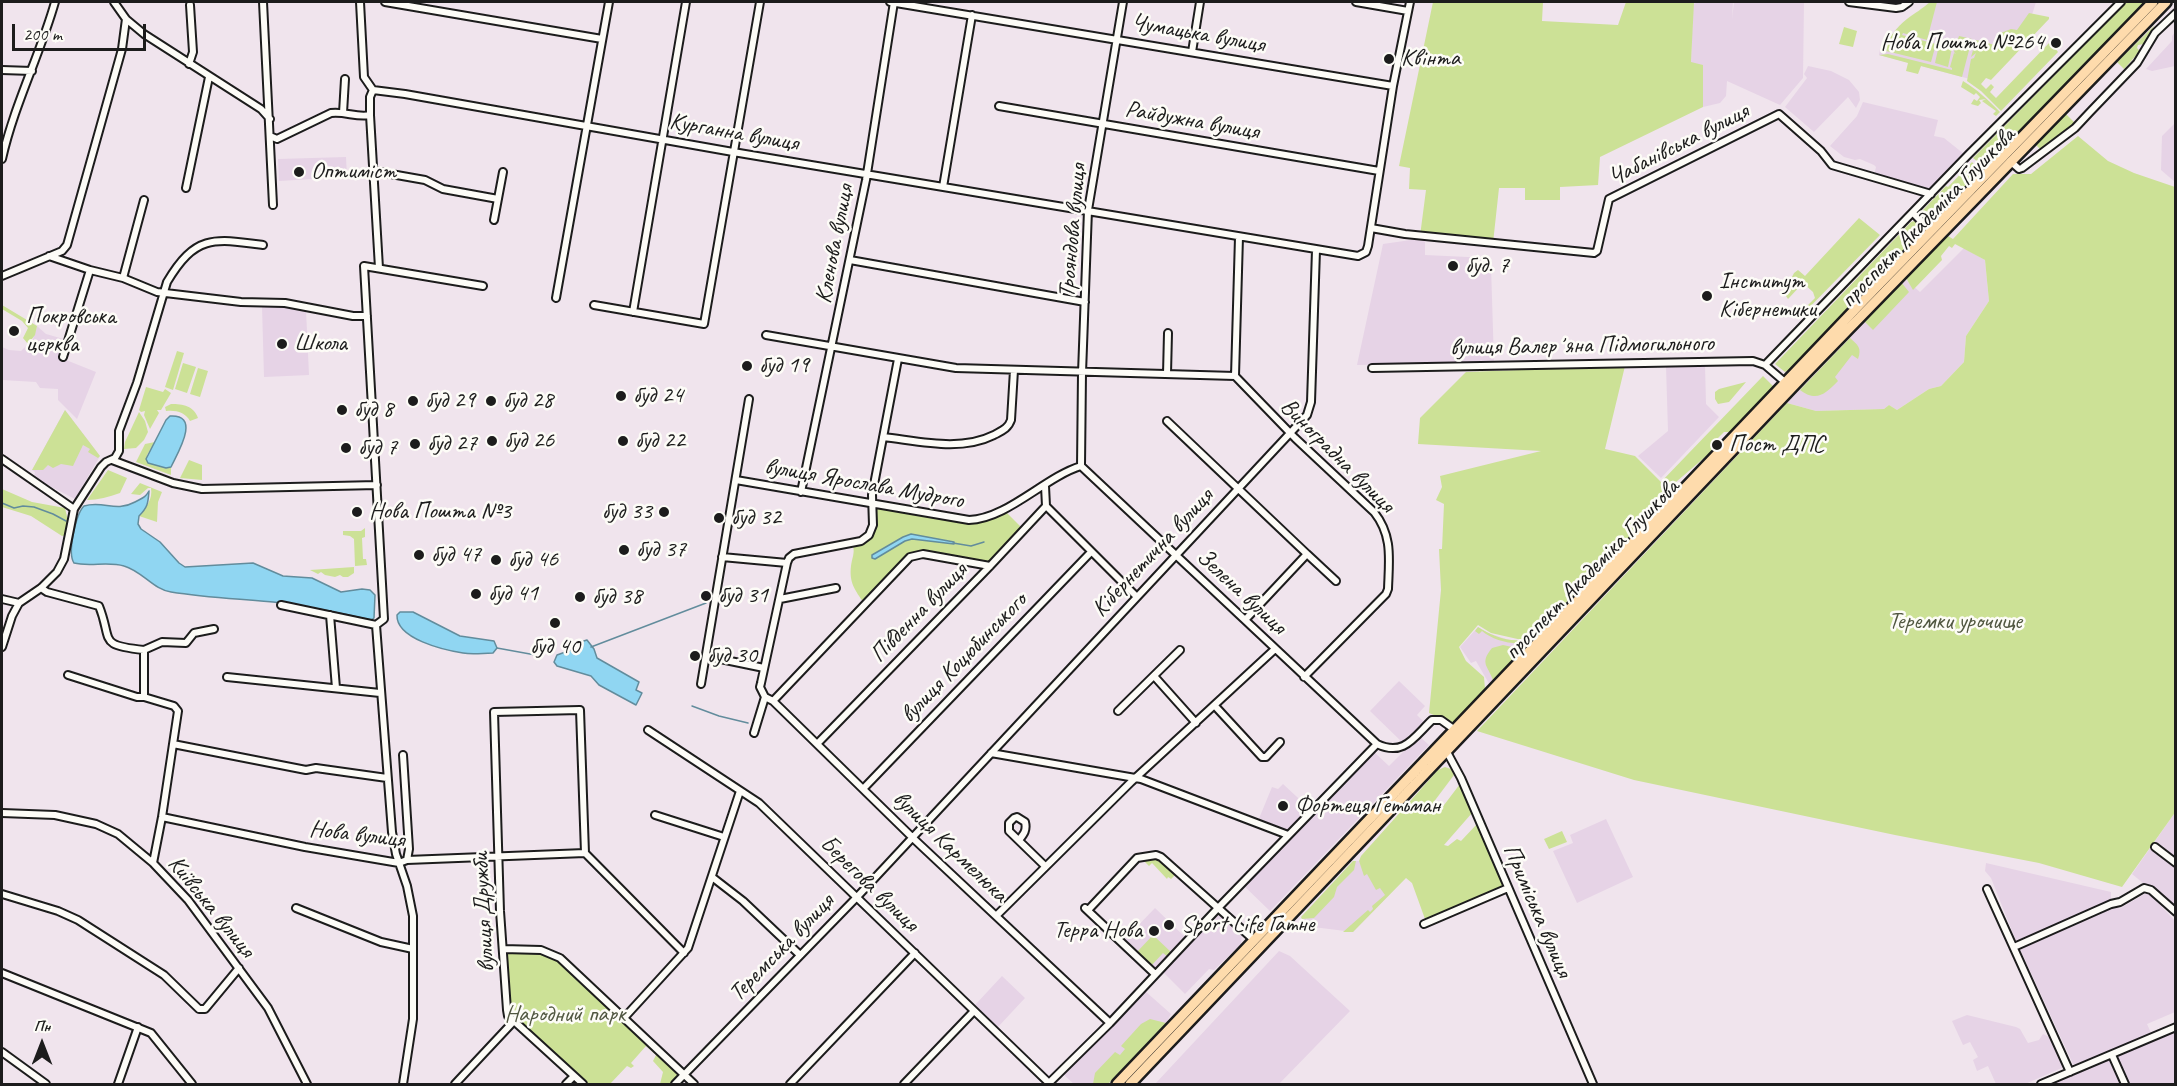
<!DOCTYPE html>
<html>
<head>
<meta charset="utf-8">
<style>
	body { margin:0 }
	#map { position:relative; width:2177px; height:1086px; overflow:hidden; background:#f0e4ed; font-family:Caveat,sans-serif }
	canvas { display:block }
	.frame { position:absolute; inset:0; border:3px solid #1c1c1c; pointer-events:none }
	.north { position:absolute; left:12px; top:1014px; width:60px; height:60px; -webkit-text-stroke:4px #fdfcf7; paint-order:stroke; rotate:0deg; font-size:16px; font-weight:700; line-height:24px; text-align:center; color:#1c1c1c }
	.north::after { content:''; display:block; margin:auto; width:21px; height:27px; background:#1c1c1c; clip-path:polygon(50% 0,100% 100%,50% 72%,0 100%) }
	.scale { position:absolute; left:12px; top:24px; width:134px; height:27px; box-sizing:border-box; border:3px solid #1c1c1c; border-top:0; padding-left:8px; font-size:18px; line-height:21px; white-space:nowrap; color:#1c1c1c; -webkit-text-stroke:4px #fdfcf7; paint-order:stroke }
</style>
</head>
<body>
<div id="map">
<canvas width="2177" height="1086"></canvas>
<div class="frame"></div>
<div class="north">Пн</div>
<div class="scale">200 m</div>
</div>
<script>
const c = document.querySelector('canvas').getContext('2d');
c.lineJoin = 'round';
function fill(path, color) {
  c.fillStyle = color;
  c.fill(path, 'evenodd');
}
function stroke(path, color, width, dash) {
  c.strokeStyle = color;
  c.lineWidth = width;
  c.lineCap = dash ? 'butt' : 'round';
  c.setLineDash(dash || []);
  c.stroke(path);
}
function write(font, color, halo, rows, align = 'center') {
  c.font = font + ' Caveat,sans-serif';
  c.lineWidth = 5;
  c.setLineDash([]);
  c.textBaseline = 'middle';
  c.strokeStyle = halo;
  c.fillStyle = color;
  for (const [text, x, y, turn = 0] of rows) {
    c.save();
    c.translate(x, y);
    c.rotate((+turn || 0) * Math.PI / 180);
    c.textAlign = isNaN(turn) ? turn : align;
    if (halo) c.strokeText(text, 0, 0);
    c.fillText(text, 0, 0);
    c.restore();
  }
}
const built = new Path2D(`
	M1700,2H1733L1732,19L1734,2H1804L1803,78L1780,105L1727,81L1726,96L1720,103L1703,107L1702,85L1691,63L1693,4Z
	M1929,2H2036L2031,18L1970,79L1879,55L1880,49L1890,35L1906,20L1918,14Z
	M2175,32V66L2152,71L2146,69L2172,41V36Z
	M1808,66L1831,71L1849,80L1859,92L1860,100L1856,108L1848,97L1814,132L1785,107L1807,78L1804,74Z
	M1863,102L1938,120L1934,136L1944,138L1964,154V156L1929,190L1874,176L1876,167L1874,165L1860,159L1855,160L1844,157L1830,146L1857,116Z
	M2175,123H2176L2175,182L2161,170L2162,136Z
	M346,157L347,177L279,181L278,159Z
	M1425,238V255L1489,258L1491,266L1494,363L1357,365L1383,244Z
	M1964,248L1985,260L1989,301L1966,336L1964,362L1941,386L1929,389L1897,410L1889,405L1884,409L1816,411L1787,403L1906,280L1920,292Z
	M262,306H286L306,310L309,375L264,377Z
	M37,326L46,334L67,340L61,358L96,372L77,419L58,400V389L40,388L36,382L2,380V347L9,350L21,351L33,339Z
	M1705,365L1706,404L1719,417L1661,478L1638,456L1668,431L1666,366Z
	M65,410L100,456L75,499L34,478L35,472L32,470Z
	M1478,627L1488,633L1512,641L1535,640L1491,687L1476,661L1471,663L1460,647Z
	M1399,681L1425,706L1417,715L1425,723L1404,744L1370,711Z
	M1419,736L1429,745L1270,911L1243,885L1374,752L1389,766Z
	M1283,784L1310,809L1292,827L1286,831L1258,821L1272,787L1278,789Z
	M2174,814L2176,815L2175,909L2132,874Z
	M1606,819L1633,877L1577,903L1553,851L1573,843L1570,835Z
	M1353,861H1359L1362,868L1389,895L1353,932L1305,926L1301,917Z
	M1986,863L2111,892V901L2016,941L1991,878L1985,871Z
	M2148,892L2175,921V1012L2147,1024L2151,1033L2077,1065L2073,1064L2019,947L2117,905L2119,909Z
	M1155,908L1186,938L1159,967L1156,968L1151,966L1125,939Z
	M1220,911L1242,933L1241,944L1214,970L1209,969L1185,994L1162,971Z
	M1279,951L1290,956L1350,1011L1279,1084H1155Z
	M1002,976L1025,998L998,1027L975,1005Z
	M1145,991L1171,1014L1166,1023L1108,1084H1074L1064,1075Z
	M1967,1015L2016,1027L2020,1029L2028,1043L2039,1040L2043,1034L2051,1038L2064,1067L2025,1084H1996L1988,1066L1977,1071L1973,1060L1978,1057L1970,1042L1963,1045L1952,1021Z
	M2175,1031V1084H2050L2095,1064Z`);
const green = new Path2D(`
	M1433,2H1543L1542,21L1618,25L1626,2H1694L1691,62L1703,65V107L1600,157L1598,185L1560,187V200H1525V188H1499L1493,243L1420,236L1426,190L1409,189L1410,168L1399,166Z
	M1930,2H1937L1927,40L1903,33L1902,35L1936,44L1931,62L1882,50C1889,39 1896,27 1907,19C1915,13 1922,9 1930,2Z
	M2127,2H2142L2145,4L1985,168L1973,158Z
	M2029,13L2049,17V19L1991,80L1986,78L1981,84L1986,89L1991,84L1994,87L1990,92L1996,98L2050,42L2058,52L2001,111L1981,91L1967,81L1971,59L1974,58L1976,53L1971,57L1976,40L1995,45L1998,34L2011,29L2017,30Z
	M2155,25L2144,44L2138,45L2137,48L2140,51L2124,69L2117,62Z
	M1844,27L1857,31L1853,47L1839,44Z
	M1959,36L1972,39L1962,77L1921,66L1918,74L1906,71L1908,63L1879,55L1888,54L1952,70V68L1950,67L1954,53L1956,54L1954,52Z
	M1939,45L1952,48L1948,67L1935,63Z
	M1963,81C1978,90 1988,100 2000,112L1996,116L1993,114L1996,111L1982,101L1986,99L1979,100L1981,103L1978,106L1971,104L1974,99L1977,101L1980,97L1976,93L1974,95L1961,87Z
	M2066,114L2075,123L2040,149L2036,145Z
	M2078,136L2108,161L2134,173L2175,187V815L2174,814L2122,887L2039,863L1895,835L1634,780L1477,731L1787,403L1816,411L1884,409L1889,405L1897,410L1929,389L1941,386L1964,362L1966,336L1989,301L1985,260L1955,244L1952,248L1949,246L1941,256L1942,260L1913,290L1906,278L1948,236L1953,239L2013,174H2031Z
	M1972,162L1981,172L1932,223L1923,219L1920,213L1946,186L1948,187Z
	M1859,218L1880,235L1803,314L1801,312L1815,298L1813,292L1803,283L1788,299L1784,293L1794,273L1798,270L1805,276Z
	M1914,221L1922,226L1924,232L1789,370L1785,372L1775,364L1911,222Z
	M1901,282L1909,292L1873,330L1865,322Z
	M2,305L37,326L35,335L28,344L23,338L28,328L22,321L2,309Z
	M1850,338C1858,345 1862,348 1858,359L1852,355L1835,377L1838,381C1826,393 1817,403 1800,390Z
	M177,351L184,353L173,390L165,387Z
	M183,363L196,367L187,393L175,389Z
	M1625,366L1605,449L1635,456L1661,482L1763,376L1774,387L1731,432H1724L1711,445V452L1676,482L1662,505L1531,638L1522,641L1535,640C1519,647 1495,642 1482,631L1479,634L1475,631L1478,627C1490,635 1507,642 1522,640L1491,633L1478,625L1459,647L1466,661L1484,677L1485,689L1453,723L1429,713L1441,590L1439,549H1442L1444,504L1436,500L1442,487L1440,476L1541,451L1418,444L1420,418L1466,372Z
	M198,368L208,371L200,397L190,394Z
	M1746,382L1729,402L1718,404L1715,399V392L1719,389Z
	M146,387L163,392L165,389L171,393L161,410H157L159,413L150,429L144,415L145,411L141,412L139,410Z
	M171,404C183,404 194,406 198,418L190,421C185,412 176,410 166,411L165,407Z
	M65,410L100,456L98,458L88,452L90,449L83,445L73,466L61,464L53,468L48,465L43,470H32Z
	M139,412L145,421L148,432L144,440L136,448L124,449L125,442Z
	M155,442L147,455L148,463L166,468L171,467V475L136,462L145,444Z
	M189,460L202,465V480L180,478Z
	M108,470L127,478L120,493C109,497 98,500 87,500Z
	M140,483L162,492L158,502L157,522L139,516C146,508 153,499 151,488H148L140,495L131,494Z
	M2,489L32,502L65,508L68,521L67,535L62,536L31,516L2,507Z
	M878,507L969,522L988,519L1004,510L1023,529L990,563L916,553L864,603C855,590 849,583 851,566C852,558 855,553 853,546C862,543 870,536 874,526C877,520 875,513 878,507Z
	M365,528V537L362,538L363,559H366L367,565L355,566L354,539L350,536L343,535V531H361Z
	M354,567V573L348,577H343L340,575L335,577L325,575L321,572L318,574L310,570Z
	M1503,645L1526,650L1494,684C1490,666 1478,665 1492,648Z
	M1445,767L1451,769L1454,775L1433,803L1441,809L1460,784L1472,813L1444,845L1448,846L1457,839L1461,841L1477,824L1503,885L1502,887L1425,919L1412,883L1406,878L1353,932H1343L1368,910L1370,912L1373,909L1372,906L1385,895L1380,888L1376,890L1367,874L1364,876L1359,861L1361,856L1438,770Z
	M1562,831L1567,842L1549,849L1544,839Z
	M1156,856L1177,873L1171,879L1168,877L1167,879L1152,863L1149,866L1141,858Z
	M1353,861H1356L1354,870L1337,887L1334,897L1314,918L1302,919L1301,917Z
	M1153,935L1172,953L1168,957L1163,953L1151,966L1137,952Z
	M508,952H541L558,960L575,974L678,1073L679,1077L672,1084H660L663,1072L653,1061L656,1055L646,1046L631,1063L634,1066L631,1068L627,1066L610,1084H586L511,1014L506,956Z
	M1150,1019L1166,1023L1108,1084H1093L1095,1073L1115,1052L1120,1055L1125,1049L1121,1046L1141,1024Z`);
const water = new Path2D(`
	M170,416C202,414 177,454 171,467L166,468L148,463L146,459L166,420Z
	M149,491C148,503 148,507 139,516L138,524L141,529L160,542L179,563L185,567L253,563L283,576L312,578L341,592L362,589L370,590L375,595L374,618L371,620C341,613 311,607 281,603C244,599 208,598 171,592C154,590 142,571 124,566C108,561 90,567 74,563C67,553 76,514 84,506C104,500 115,513 135,502C142,498 145,498 149,491Z
	M911,534L954,542V544L912,539L905,541L875,559L872,558V555L903,537Z
	M400,612H413L460,636L494,641L497,648L493,653C483,653 473,655 463,653C444,650 396,639 397,615Z
	M587,640L594,649L597,658L639,682L636,690L642,693L636,705L599,685L591,676L557,666L554,662L557,655L571,650L577,643Z`);
const stream = new Path2D(`
	M2,503L14,508L23,506L34,507L53,514L66,521
	M953,543L971,546L984,542
	M591,647L706,603
	M497,648L541,656
	M692,706L719,716L748,723`);
const minor = new Path2D(`
	M114,2L126,19L144,34L261,109L270,119
	M263,2L273,205
	M360,2L364,77L373,90L370,97V115L379,268
	M385,2L602,39
	M890,2L1393,86
	M1356,2L1408,11
	M1849,2L1896,8L1902,7L1909,2
	M1192,52L1200,2
	M189,64L193,52L190,5
	M2,70L32,71
	M373,90L405,94L733,152L1358,256L1366,252L1368,246L1393,86L1410,2
	M999,106L1379,171
	M343,113L345,79
	M270,136L277,139L331,113C345,111 357,118 370,115
	M2,159C14,105 40,55 55,2
	M2010,161L2019,169L2022,168L2075,128L2090,112L2137,63L2155,33L2176,13
	M374,171L425,180L443,189L498,199
	M943,187L972,15
	M186,188L209,77
	M1913,213L1931,231
	M494,220L503,172
	M1371,228L1405,234L1594,253L1597,251L1609,199L1779,114L1821,151L1832,165L1931,194
	M49,256L90,270L123,278L157,292L241,302L285,303L353,316H367
	M850,260L1085,302
	M2,276L62,251L67,245L122,49L126,19
	M123,278L144,200
	M556,298L609,2
	M594,305L704,324L760,2
	M633,312L686,2
	M766,335L956,368L1235,376L1295,438L1374,512C1393,536 1389,559 1388,589L1386,594L1304,677
	M63,357L90,270
	M1765,365L1968,155L2121,2
	M1372,368L1753,361L1765,365L1786,383
	M1167,374L1168,333
	M1235,376L1239,237
	M1167,421L1307,554L1245,620
	M883,437C919,441 960,452 994,435C1001,431 1008,429 1011,420L1014,370
	M2,459L74,509
	M112,460L173,483L202,489L377,485
	M1081,466L1377,744C1404,757 1414,737 1432,720H1441L1455,730
	M1081,466L1082,373L1088,210L1123,2
	M736,480L969,520C1007,519 1045,477 1081,466
	M1045,486L1046,506
	M801,492L866,180L894,2
	M1046,506L1137,597
	M1307,554L1336,581
	M722,557L787,563L789,558L794,554L861,541L869,535L873,525L872,495L898,359
	M41,588L47,592L99,606C113,641 97,645 144,650V697L174,706L178,711L162,817L153,863
	M2,599L19,603
	M780,599L836,588
	M281,605L376,625L384,619L364,266L483,286
	M330,615L336,688
	M376,625L392,832L396,854L407,886L413,916V1019L403,1084
	M2,647L12,616L19,603L41,588L57,572L64,559L74,509L101,467L106,462L115,458L119,451V431L137,383L167,282C195,235 213,238 263,245
	M144,650L162,642L186,643L194,633L214,629
	M706,656L764,668
	M68,675L137,697H144
	M1154,676L1196,723
	M227,677L380,693
	M701,684L749,399
	M765,697L773,701L916,841L1110,1023
	M773,701L910,557L923,554L990,566
	M1215,706L1262,757H1266L1280,742
	M1118,711L1180,650
	M648,730L759,803L1049,1083
	M754,733L765,697L760,687L761,683L787,563
	M173,744L306,770L316,768L387,778
	M817,744L990,566L1046,506
	M1447,752L1461,778L1593,1084
	M991,753L1141,779L1288,835
	M403,755L409,849L407,860
	M863,789L1091,552
	M2,813L55,815L96,824L118,834L153,863L188,900L268,1008L307,1084
	M655,815L724,837
	M162,817L305,847L399,863L407,860L585,853
	M1019,840C1024,834 1027,830 1025,822L1017,817L1014,818L1009,823V831L1045,866
	M2155,847L2176,863
	M712,877L743,901L800,955
	M1987,889L2070,1072
	M2,894L58,911L78,920L164,975L199,1009H205L239,968
	M296,908L381,942L413,949
	M1085,908L1155,974
	M1090,908L1137,858L1156,855L1161,857L1254,940
	M996,916L1131,782L1275,649
	M1424,924L1508,888
	M2014,947L2111,904L2120,902L2144,888L2151,890L2176,912
	M503,949L541,950L560,958L694,1084
	M2,973L151,1033L192,1084
	M624,1018L688,948L740,791
	M514,1021L583,1084
	M2,1052L46,1084
	M2112,1055L2125,1084
	M118,1084L138,1027
	M455,1084L514,1021L508,1016L507,1010L500,911L494,712L580,710L585,853L684,953
	M566,1084L574,1076
	M675,1084L857,897L1307,415L1311,402L1316,250
	M790,1084L915,953
	M904,1084L974,1011
	M1048,1084L1110,1023L1218,908L1377,744
	M2041,1084L2176,1027`);
const highway = new Path2D(`
	M1117,1084L1864,300L2153,2
	M1130,1084L1804,375L2166,2`);
const markers = [
	[2056,43,6,"#1c1c1c"],
	[1389,59,6,"#1c1c1c"],
	[299,172,6,"#1c1c1c"],
	[1453,266,6,"#1c1c1c"],
	[1707,296,6,"#1c1c1c"],
	[14,331,6,"#1c1c1c"],
	[282,344,6,"#1c1c1c"],
	[747,366,6,"#1c1c1c"],
	[621,396,6,"#1c1c1c"],
	[413,401,6,"#1c1c1c"],
	[491,401,6,"#1c1c1c"],
	[342,410,6,"#1c1c1c"],
	[492,441,6,"#1c1c1c"],
	[623,441,6,"#1c1c1c"],
	[415,444,6,"#1c1c1c"],
	[1717,445,6,"#1c1c1c"],
	[346,448,6,"#1c1c1c"],
	[357,512,6,"#1c1c1c"],
	[664,512,6,"#1c1c1c"],
	[719,518,6,"#1c1c1c"],
	[624,550,6,"#1c1c1c"],
	[419,555,6,"#1c1c1c"],
	[496,560,6,"#1c1c1c"],
	[476,594,6,"#1c1c1c"],
	[706,596,6,"#1c1c1c"],
	[580,597,6,"#1c1c1c"],
	[555,623,6,"#1c1c1c"],
	[695,656,6,"#1c1c1c"],
	[1283,806,6,"#1c1c1c"],
	[1169,925,6,"#1c1c1c"],
	[1154,931,6,"#1c1c1c"]
];
const streetNames = [
	["Чумацька вулиця",1198,34,10],
	["Райдужна вулиця",1192,121,10],
	["Курганна вулиця",734,133,10],
	["Чабанівська вулиця",1679,145,-27],
	["проспект Академіка Глушкова",1928,218,-46],
	["Трояндова вулиця",1073,231,-85],
	["Кленова вулиця",835,244,-79],
	["вулиця Валерʼяна Підмогильного",1582,346,-1],
	["Виноградна вулиця",1337,456,45],
	["вулиця Ярослава Мудрого",864,484,10],
	["Кібернетична вулиця",1153,553,-47],
	["проспект Академіка Глушкова",1592,570,-46],
	["Зелена вулиця",1241,592,43],
	["Південна вулиця",919,613,-46],
	["вулиця Коцюбинського",964,658,-46],
	["Нова вулиця",357,835,7],
	["вулиця Кармелюка",950,847,44],
	["Берегова вулиця",869,884,44],
	["Київська вулиця",211,907,51],
	["Приміська вулиця",1537,911,67],
	["вулиця Дружби",484,912,-93],
	["Теремська вулиця",782,948,-46]
];
const poiNames = [
	["Нова Пошта №264",2044,43,"right"],
	["Квінта",1401,59],
	["Оптиміст",311,172],
	["буд. 7",1465,266],
	["Інститут",1719,282],
	["Кібернетики",1719,310],
	["Покровська",26,317],
	["церква",26,345],
	["Школа",294,344],
	["буд 19",759,366],
	["буд 24",633,396],
	["буд 29",425,401],
	["буд 28",503,401],
	["буд 8",354,410],
	["буд 26",504,441],
	["буд 22",635,441],
	["буд 27",427,444],
	["Пост ДПС",1729,445],
	["буд 7",358,448],
	["Нова Пошта №3",369,512],
	["буд 33",652,512,"right"],
	["буд 32",731,518],
	["буд 37",636,550],
	["буд 47",431,555],
	["буд 46",508,560],
	["буд 41",488,594],
	["буд 31",718,596],
	["буд 38",592,597],
	["буд 40",555,647,"center"],
	["буд 30",707,656],
	["Фортеця Гетьман",1295,806],
	["Sport Life Гатне",1181,925],
	["Терра Нова",1142,931,"right"]
];
const parkNames = [
	["Теремки урочище",1955,622],
	["Народний парк",565,1015]
];
fill(built, '#e6d3e6');
fill(green, '#cce196');
fill(water, '#90d6f2');
stroke(water, '#628c9c', 1.5);
stroke(stream, '#628c9c', 1.5);
stroke(minor, '#1c1c1c', 10);
stroke(highway, '#1c1c1c', 14);
stroke(minor, '#fdfcf7', 6);
stroke(highway, '#fedbac', 9);
for (const [x, y, r, color] of markers) {
  const dot = new Path2D();
  dot.arc(x, y, r, 0, 2 * Math.PI);
  c.fillStyle = color;
  c.fill(dot);
  stroke(dot, '#fdfcf7', 2);
}
write('24px', '#1c1c1c', '#fdfcf7', streetNames);
write('24px', '#1c1c1c', '#fdfcf7', poiNames, 'left');
write('24px', '#515741', '#fdfcf7', parkNames);
</script>
</body>
</html>
